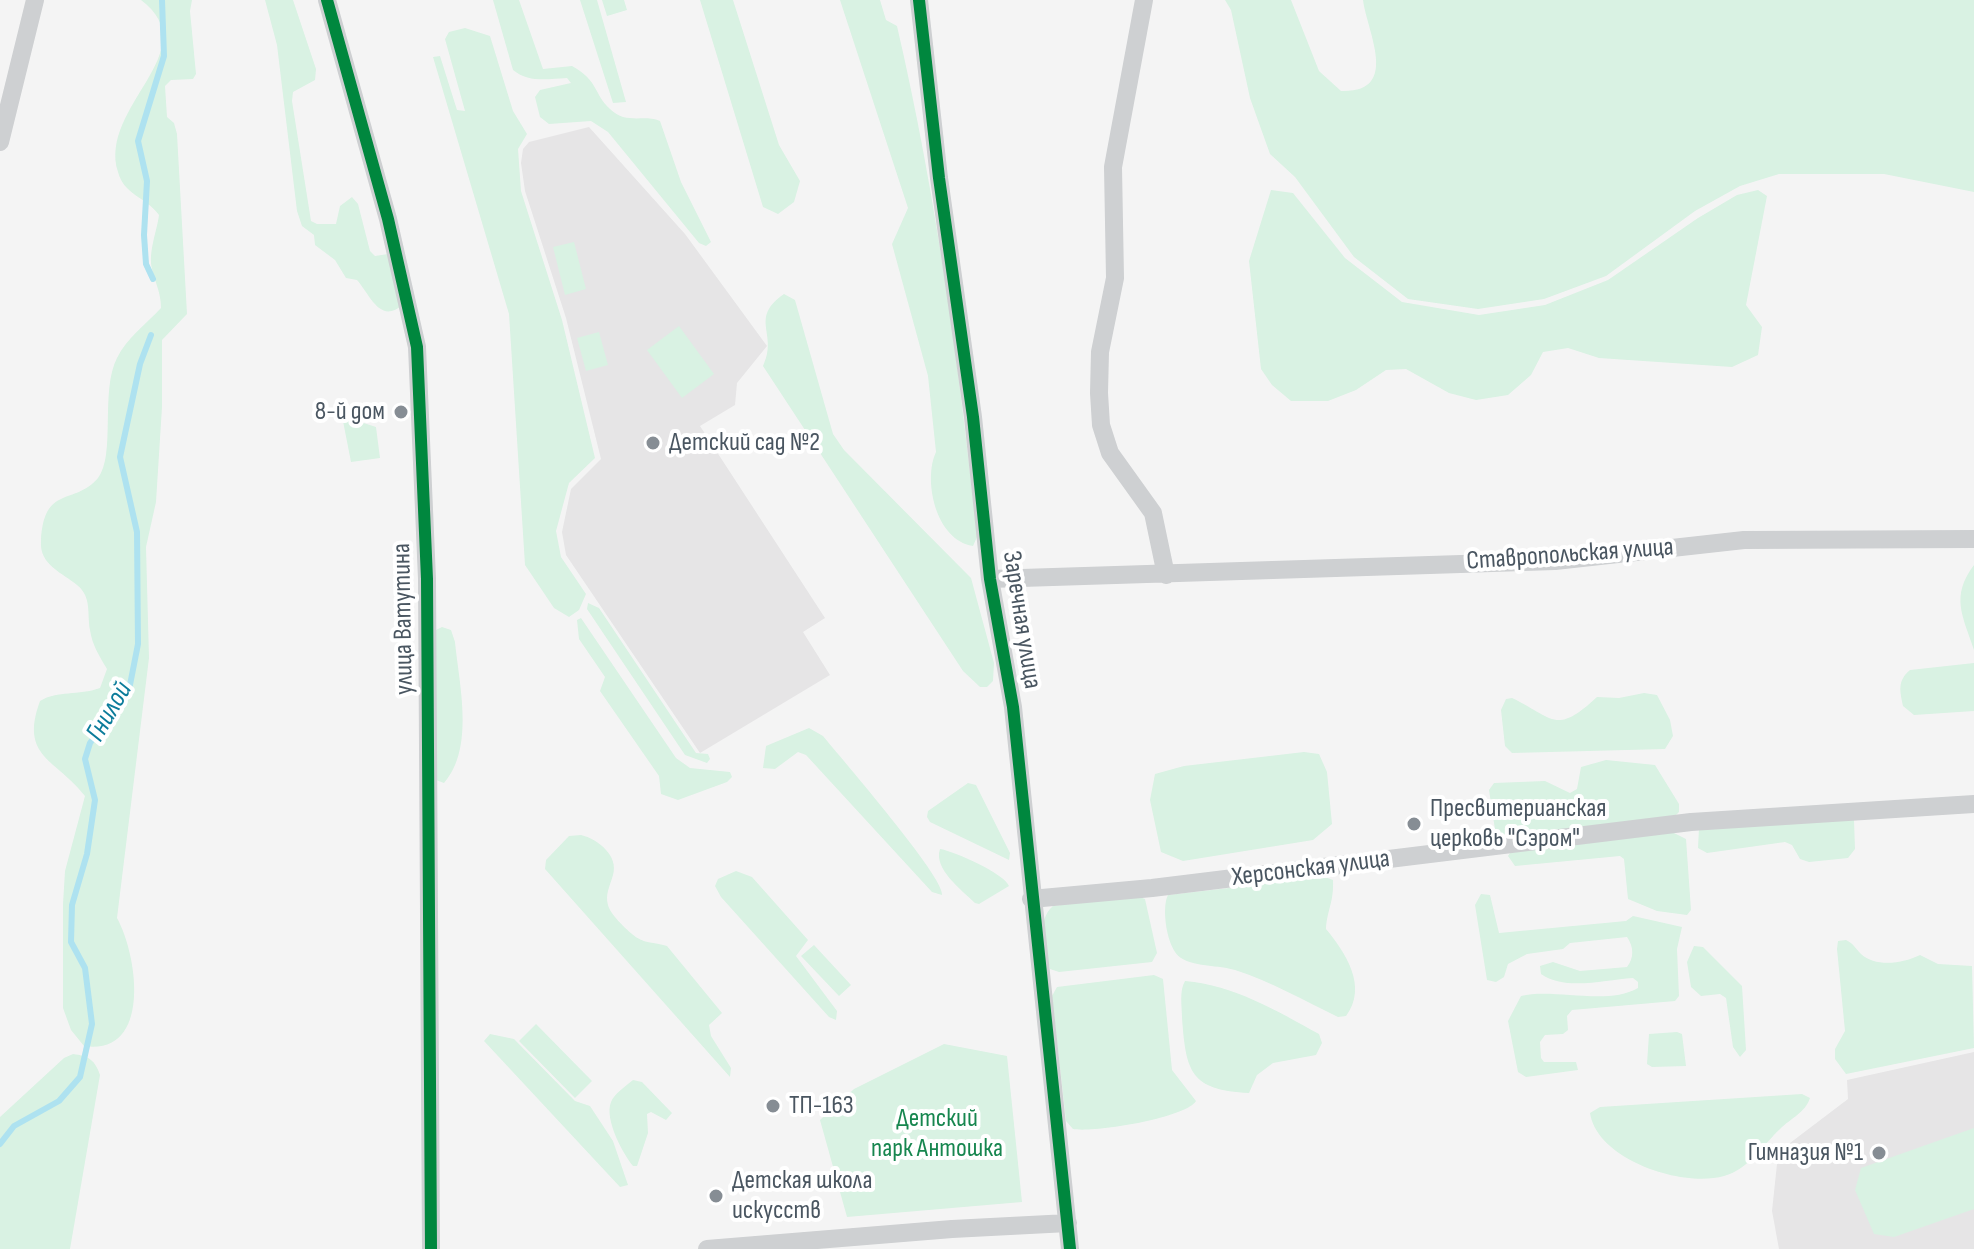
<!DOCTYPE html>
<html>
<head>
<meta charset="utf-8">
<style>
	body { margin:0 }
	canvas { display:block; background:#f4f4f4 }
</style>
</head>
<body>
<canvas width="1974" height="1249"></canvas>
<script>
const c = document.querySelector('canvas').getContext('2d');
c.lineJoin = 'round';
function fill(path, color) {
  c.fillStyle = color;
  c.fill(path, 'evenodd');
}
function stroke(path, color, width, dash) {
  c.strokeStyle = color;
  c.lineWidth = width;
  c.lineCap = dash ? 'butt' : 'round';
  c.setLineDash(dash || []);
  c.stroke(path);
}
function write(font, color, halo, rows, align = 'center') {
  c.font = font + ' "Sofia Sans Condensed",sans-serif';
  c.lineWidth = 8;
  c.setLineDash([]);
  c.textBaseline = 'middle';
  c.strokeStyle = halo;
  c.fillStyle = color;
  for (const [text, x, y, turn = 0] of rows) {
    c.save();
    c.translate(x, y);
    c.rotate((+turn || 0) * Math.PI / 180);
    c.textAlign = isNaN(turn) ? turn : align;
    if (halo) c.strokeText(text, 0, 0);
    c.fillText(text, 0, 0);
    c.restore();
  }
}
const education = new Path2D(`
	M589,127L685,234L767,346L737,383L735,405L700,426L825,618L803,632L830,675L700,753L566,555L562,532L571,489L601,459L566,318L525,191L521,163L523,149L529,142Z
	M1974,1052V1249H1779L1772,1211L1777,1164L1790,1143L1848,1099L1847,1080Z`);
const green = new Path2D(`
	M141,0H192L190,11L196,74L193,79L171,80L165,86L167,117L174,123L177,134L187,314L162,340V407L156,502L146,547L149,658L117,918C138,956 152,1056 84,1046L71,1030L63,1008V904L65,871L85,796C57,759 19,758 40,701C58,690 78,696 100,688L107,669C100,657 92,645 90,630C87,614 92,597 77,585C63,573 39,565 41,541C44,484 74,506 98,478C116,455 100,391 117,358C126,339 147,323 161,308C161,292 155,283 152,269C148,252 157,231 159,215C146,197 124,195 118,172C98,106 208,51 141,0Z
	M265,0H293L316,69L315,80L293,92L292,101L311,221L317,224H336L340,206L352,197L358,204L370,251L375,256L388,254L402,305C380,325 369,293 357,280L346,278L335,260L315,245L314,235L302,226L297,211L277,45Z
	M493,0H519L543,69L572,66C599,81 593,93 610,109C626,125 644,114 660,121L681,182L711,242L706,246L699,243L608,132L591,121L549,124L540,117L535,97L540,90L571,83L567,78C547,79 529,83 513,70Z
	M580,0H597L626,102L613,103Z
	M602,0H624L627,10L607,16Z
	M700,0H733L779,145L800,181L794,202L778,214L763,207Z
	M840,0H880L886,20L897,26C936,194 959,365 977,537L973,546C935,540 923,479 936,452L928,376L892,244L908,208Z
	M1225,0H1291L1319,71L1341,91C1401,93 1367,32 1363,0H1974V192L1884,174H1779L1740,186L1695,211L1606,276L1544,299L1478,309L1408,299L1354,257L1295,177L1270,154L1250,98L1231,10Z
	M465,28L490,36L513,111L527,134L518,149L521,191L562,320L595,458L569,483L556,531L561,557L586,594L579,610L569,617L554,608L525,565L509,314L433,57L440,56L457,110L465,111L445,39L449,32Z
	M1271,190L1293,193L1345,258L1402,302L1479,315L1545,305L1608,280L1698,218L1737,195L1758,190L1767,196L1746,305L1762,327L1758,355L1732,367L1599,358L1568,348L1543,352L1531,375L1508,395L1476,400L1449,393L1406,369L1386,370L1356,390L1328,401H1291L1272,385L1261,369L1249,261Z
	M574,242L586,289L565,295L553,247Z
	M784,294L795,300L833,434L844,450L971,578L994,663L993,681L987,687H980L963,671L763,366C779,333 748,319 784,294Z
	M679,326L714,374L682,398L647,350Z
	M599,332L608,365L586,371L577,338Z
	M342,416L376,427L380,458L351,462Z
	M1974,565V650C1963,616 1950,597 1974,565Z
	M588,603L599,608L696,753L708,754L710,759L707,763L685,755L587,609Z
	M581,618L676,758L690,768L730,772L732,777L727,782L678,800L661,794L659,776L600,691L605,677L579,639L577,620Z
	M442,627L451,630L455,642C459,684 475,748 444,783L436,780L435,638L436,630Z
	M1974,663V711L1914,715L1903,706C1900,691 1897,681 1910,670Z
	M1644,693L1657,695L1670,720L1673,736L1665,749L1512,753L1505,746L1501,710L1506,699L1512,698C1554,718 1555,736 1597,697L1619,698Z
	M809,728L823,736C840,757 946,879 942,895L932,892L806,755L798,752L775,769L763,768L766,746Z
	M1304,752L1319,754L1327,772L1332,824L1313,840L1183,861L1161,852L1150,800L1155,774L1184,766Z
	M1606,760L1655,765L1679,804V812L1673,818L1505,839L1496,836L1489,790L1494,783L1545,781L1570,793L1577,789L1581,767Z
	M968,783L976,785L1010,853L1009,860L930,822L927,817L928,811Z
	M1854,820L1855,849L1848,858L1809,862L1800,859L1792,845L1785,842L1707,853L1698,848L1699,828Z
	M1672,832L1686,839L1691,910L1687,915L1657,911L1628,899L1624,859L1620,856L1515,866L1508,856L1512,850Z
	M581,835C598,839 619,856 613,875C610,886 605,894 608,905C610,914 625,928 632,934C643,944 654,942 667,946L722,1013L709,1025L711,1036L731,1068L730,1077L545,869L546,860L569,836Z
	M940,849C954,851 1005,874 1009,886L979,904L975,903C962,890 933,869 940,849Z
	M736,871L752,877L808,940L796,956L837,1011L836,1020L829,1017L721,897L715,886L718,879Z
	M1325,877L1333,880C1334,902 1327,910 1326,929C1346,953 1368,987 1346,1016L1338,1017C1305,1001 1270,981 1235,970C1219,965 1195,967 1181,958C1167,950 1161,908 1168,895Z
	M1481,894L1490,895L1499,933L1626,921L1633,916L1682,927L1677,949L1679,996L1675,1001L1572,1010L1567,1016L1568,1030L1563,1034L1545,1035L1540,1042L1541,1058L1544,1062H1576L1578,1070L1526,1077L1518,1072L1508,1021L1521,996C1554,988 1607,1006 1638,988V982L1633,978C1604,980 1565,991 1541,974L1540,966L1553,962L1580,971L1627,967C1634,958 1634,947 1627,937L1570,943L1563,949L1527,954L1508,964L1504,977L1496,982L1487,980L1475,905Z
	M1137,896L1145,899L1157,953L1152,962L1059,972L1050,969C1047,949 1035,921 1053,906Z
	M1846,940C1854,944 1855,948 1861,954C1876,968 1904,963 1920,955L1938,964L1972,966L1974,1048L1846,1074L1835,1059V1049L1845,1031L1837,949L1838,941Z
	M814,945L851,985L839,996L801,956Z
	M1694,946L1703,947L1742,986L1746,1050L1740,1057L1733,1047L1726,998L1720,994L1701,996L1691,987L1687,962Z
	M1154,975L1163,979L1172,1070L1196,1101C1186,1118 1093,1133 1073,1129L1066,1121L1052,996L1057,987Z
	M1185,981C1234,985 1277,1011 1319,1034L1322,1043L1316,1055L1273,1063L1257,1075L1249,1093C1191,1090 1186,1073 1182,1018C1182,1006 1179,991 1185,981Z
	M536,1024L592,1081L575,1098L519,1041Z
	M1677,1032L1682,1034L1686,1066L1652,1067L1647,1064L1649,1034Z
	M490,1034L514,1039L575,1101L590,1106L613,1141L628,1185L620,1187L484,1041Z
	M944,1044L1007,1056L1022,1202L847,1217L820,1120L854,1089Z
	M73,1054C89,1056 95,1060 100,1075L70,1249H0V1117L64,1058Z
	M633,1080L642,1082L672,1113L666,1120L651,1112L647,1114L648,1133L637,1166H633C623,1154 604,1119 611,1102C614,1094 626,1086 633,1080Z
	M1802,1094L1810,1098C1805,1113 1791,1118 1780,1129C1763,1145 1749,1169 1724,1176C1683,1188 1597,1160 1590,1113L1600,1107Z
	M1974,1128V1209L1894,1237L1874,1234L1855,1190L1861,1168Z`);
const stream = new Path2D(`
	M153,279L146,264L144,235L147,181L138,141L164,56L162,0
	M0,1144L14,1126L59,1101L80,1077L92,1024L85,968L71,942L72,905L87,854L95,800L85,759L90,743L129,690L138,644L137,532L120,457L140,364L151,335`);
const minor = new Path2D(`
	M327,0L388,219L417,347L427,579L431,1249
	M919,0L939,178L973,417L990,579L1013,707L1070,1249
	M1144,0L1113,167L1115,278L1100,352L1099,393L1101,425L1110,453L1153,513L1166,575
	M0,142L35,0
	M990,579L1555,561L1744,540L1974,539
	M1031,899L1152,888L1691,822L1974,804
	M707,1249L952,1229L1068,1223`);
const cycleway = new Path2D(`
	M327,0L388,219L417,347L427,579L431,1249
	M919,0L939,178L973,417L990,579L1013,707L1070,1249`);
const markers = [
	[401,412,8,"#868d94"],
	[653,443,8,"#868d94"],
	[1414,824,8,"#868d94"],
	[773,1106,8,"#868d94"],
	[1879,1153,8,"#868d94"],
	[716,1196,8,"#868d94"]
];
const poiNames = [
	["8-й дом",385,412,"right"],
	["Детский сад №2",669,443],
	["Пресвитерианская",1430,809],
	["церковь \"Сэром\"",1430,839],
	["ТП-163",789,1106],
	["Гимназия №1",1863,1153,"right"],
	["Детская школа",732,1181],
	["искусств",732,1211]
];
const streetNames = [
	["Ставропольская улица",1570,555,-4],
	["улица Ватутина",404,619,-91],
	["Заречная улица",1021,620,81],
	["Херсонская улица",1311,869,-7]
];
const parkNames = [
	["Детский",937,1119],
	["парк Антошка",937,1149]
];
const waterNames = [
	["Гнилой",110,712,-60]
];
fill(education, '#e6e5e6');
fill(green, '#d9f2e3');
stroke(stream, '#aee2f0', 6);
stroke(minor, '#ced0d2', 18);
stroke(cycleway, '#00873e', 12);
for (const [x, y, r, color] of markers) {
  const dot = new Path2D();
  dot.arc(x, y, r, 0, 2 * Math.PI);
  c.fillStyle = color;
  c.fill(dot);
  stroke(dot, '#fff', 3);
}
write('26px', '#4a5661', '#fff', poiNames, 'left');
write('26px', '#4a5661', '#fff', streetNames);
write('26px', '#17864f', '#fff', parkNames);
write('italic 28px', '#0c7c9b', '#fff', waterNames);
</script>
</body>
</html>
